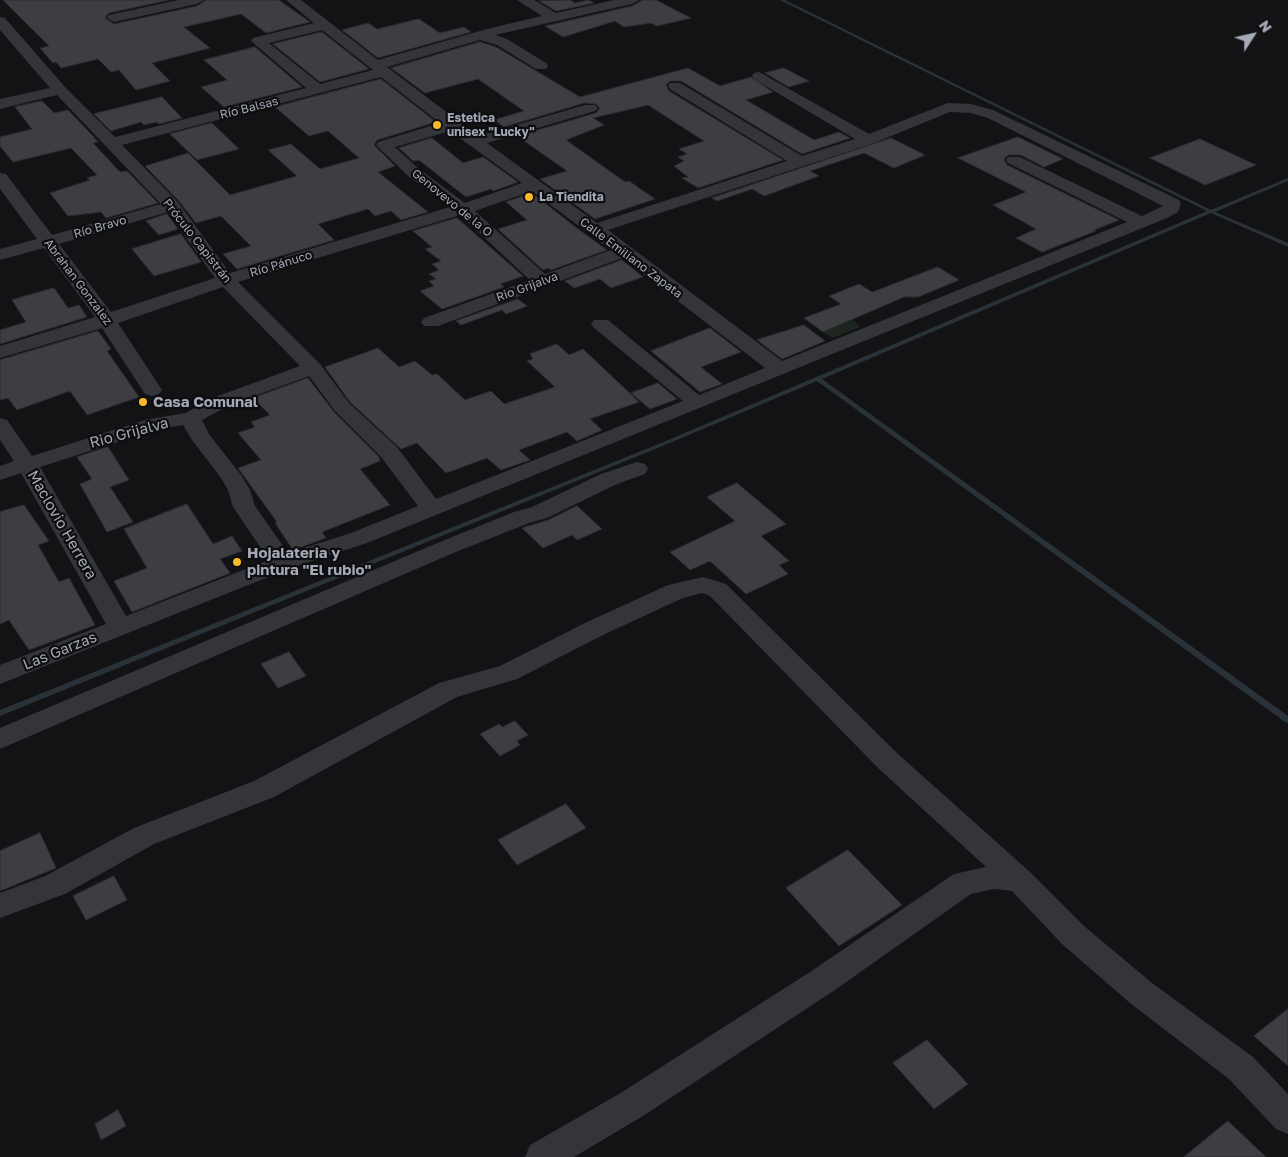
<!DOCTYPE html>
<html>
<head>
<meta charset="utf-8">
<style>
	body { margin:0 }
	#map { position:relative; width:1288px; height:1157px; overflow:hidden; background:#131315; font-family:"Golos Text",sans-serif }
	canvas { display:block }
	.north { position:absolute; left:1228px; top:10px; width:50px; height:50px; -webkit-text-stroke:4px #0e0e10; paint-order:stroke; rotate:55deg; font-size:14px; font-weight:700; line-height:20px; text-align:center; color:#a4a9b6 }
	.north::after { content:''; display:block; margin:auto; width:18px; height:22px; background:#a4a9b6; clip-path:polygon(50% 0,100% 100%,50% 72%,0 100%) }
</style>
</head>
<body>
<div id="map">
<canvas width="1288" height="1157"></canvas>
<div class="north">N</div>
</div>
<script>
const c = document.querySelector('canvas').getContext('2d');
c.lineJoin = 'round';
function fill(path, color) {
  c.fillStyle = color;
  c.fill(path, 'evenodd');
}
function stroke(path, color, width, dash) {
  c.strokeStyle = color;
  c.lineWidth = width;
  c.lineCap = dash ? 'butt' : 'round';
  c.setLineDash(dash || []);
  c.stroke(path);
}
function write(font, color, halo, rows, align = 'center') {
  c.font = font + ' "Golos Text",sans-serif';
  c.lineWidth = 4.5;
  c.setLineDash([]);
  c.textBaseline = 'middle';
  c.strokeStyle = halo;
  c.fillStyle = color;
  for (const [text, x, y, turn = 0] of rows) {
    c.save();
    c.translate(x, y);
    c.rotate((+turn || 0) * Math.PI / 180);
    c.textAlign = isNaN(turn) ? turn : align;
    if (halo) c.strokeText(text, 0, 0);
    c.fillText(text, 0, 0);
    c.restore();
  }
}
const green = new Path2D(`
	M853,320L860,327L832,338L823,332Z`);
const stream = new Path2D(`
	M780,0H785L1211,210L1288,178V181L1215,212L1288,243V247L1211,213L822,379L1288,716V723L1285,722L817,381L665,445L0,716V710L661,443L1207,211Z`);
const building = new Path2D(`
	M3,0H169L109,13L105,18L114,24L197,6L206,0H279L310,22L266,33L241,14L184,27L210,48L152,63L170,81L136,90L119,70L111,72L98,59L61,68L56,62L53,63L40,48L49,46Z
	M570,0L575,3L589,0L594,3L556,11L539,1Z
	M643,0H656L691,18L657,26L651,23L624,27L615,21L563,37L545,26L632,6Z
	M419,19L440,33L464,27L471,32L378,58L342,30L368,23L377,29Z
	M322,32L369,69L320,82L273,44Z
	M480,42L496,47L580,97L688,68L720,86L751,77L773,92L746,100L814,140L839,132L850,138L802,154L681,81H670L666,85L669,91L783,160L698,188L682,178L688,177L674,166L684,161L678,157L687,154L679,149L704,141L648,105L593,118L604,125L566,140L625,182L629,181L655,199L595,219L540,179L567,171L517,136L596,113L600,108L596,104L584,103L504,127L494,120L524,111L478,79L425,93L391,68Z
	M255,47L302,87L224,107L201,87L227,80L204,60Z
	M784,68L809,81L789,87L765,73Z
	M381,79L436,122L377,140L374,145L395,166L378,172L428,212L401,220L391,211L375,216L368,209L318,224L334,240L237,269L223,254L251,246L221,216L196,223L179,201L145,166L188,153L230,195L297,176L268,150L291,144L320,169L359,158L328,131L309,136L275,107Z
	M162,97L182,118L159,124L157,122L144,125L141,122L111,131L94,114Z
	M42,101L54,113L68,110L93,136L98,142L93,143L120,172L127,171L158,203L106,218L101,212L68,216L50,193L90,180L87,178L97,175L71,148L13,162L0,146V137L32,129L15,107Z
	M212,123L239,149L197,160L170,134Z
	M1018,137L1063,159L1044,167L1021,155H1008L1004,159L1007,165L1119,220L1094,230L1096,231L1042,252L1016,238L1036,229L993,205L1026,192L958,158Z
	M432,138L463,163L483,157L518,182L493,191L491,189L466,197L419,160L413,161L399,148Z
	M891,138L925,155L894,168L864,153L810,171L819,176L764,196L752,189L717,201L712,198Z
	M1200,139L1256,165L1205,185L1150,158Z
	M532,193L574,226L607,250L551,270L548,268L543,270L498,229L527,220L506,202Z
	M167,214L178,229L159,235L146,221Z
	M457,218L523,276L500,284L504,287L442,309L420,291L434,286L429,281L436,279L429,274L439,270L432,264L441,261L425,249L432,247L413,231Z
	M181,234L201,262L154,276L132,249Z
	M622,260L643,277L611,288L600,279L574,288L565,281Z
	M938,267L959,280L918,297H904L823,332L804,318L841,304L829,296L859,284L872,292Z
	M54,288L68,308L79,305L87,317L0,344V330L26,322L12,300Z
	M518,299L527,306L506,314L502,310L461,325L456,321Z
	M804,325L825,341L782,359L757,340Z
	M710,328L741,352L701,367L722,384L700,392L651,351Z
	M98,331L111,349L107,351L139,397L87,415L70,391L17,410L8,398L0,400V360Z
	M557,344L569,355L583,349L639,402L590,419L602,430L577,441L567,432L519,450L530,460L501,470L487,458L446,473L417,443L401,449L350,402L325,367L378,348L399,367L415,361L432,375L437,374L465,400L491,391L504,404L555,387L527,361L533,359L530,354Z
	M308,378L334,412L379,457L380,461L360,469L390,505L322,532L326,538L293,550L275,523L277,522L238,468L261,460L238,433L255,427L251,422L270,415L253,398Z
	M658,383L677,399L650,409L631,393Z
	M108,447L129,480L110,487L133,522L107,532L80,484L92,479L77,457Z
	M737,483L786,524L761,536L789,561L779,565L788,574L746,594L710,561L690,570L670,552L735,521L707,497Z
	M187,504L213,544L232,536L242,551L220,559L230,573L132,612L114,581L147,568L124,529Z
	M24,505L49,541L38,545L59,582L69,578L95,625L29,650L9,620L0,624V512Z
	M577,506L602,529L577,540L572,535L543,548L522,528L548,520Z
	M289,652L306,676L278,688L261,664Z
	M515,721L528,735L517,741L520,745L500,756L480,734L499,724L502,727Z
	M566,804L586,828L517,865L498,840Z
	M40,833L56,868L0,891V851Z
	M848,850L902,905L839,946L786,888Z
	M114,876L127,900L86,920L73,896Z
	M1288,1009V1066L1254,1036Z
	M927,1040L968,1084L934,1109L893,1063Z
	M118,1110L126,1126L101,1140L95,1124Z
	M1228,1121L1266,1157H1184Z`);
const minor = new Path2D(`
	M178,0H204L197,4L114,22L107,18L109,15Z
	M286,0H301L378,60L487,29L542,16L517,0H534L556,13L614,0H639L632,4L495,35L507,39L546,63L548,66L546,69H536L497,45L480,40L387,67L478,136L585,105H595L598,108L595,111L487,143L597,223L787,161L670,89L668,86L670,83H680L802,156L855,139L754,79L752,76L754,73L759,72L869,134L948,103L971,104L993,110L1179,200L1181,204L1178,212L1167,218L367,543L291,568L0,684V665L106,624L21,473L0,480V466L14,461L0,440V418L7,420L32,456L145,420L185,413L218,396L300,366L223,287L118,323L162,390L159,394L152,396L145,394L102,328L0,358V346L95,317L44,248L0,260V249L37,239L0,189V173L6,174L52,235L161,204L57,95L0,109V99L50,88L0,30V17L5,18L65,87L115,137L306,88L251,41L253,38L314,23ZM322,30L373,70L320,84L269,43ZM381,77L440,123L378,142L376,145L407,175L450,207L230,273L178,202L122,145ZM950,112L971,113L988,118L1163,206L1142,216L1020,157H1008L1006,160L1008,163L1127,222L782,361L608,230L874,143ZM450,131L522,183L465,203L419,169L395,147ZM532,191L611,250L545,274L475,211ZM168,212L215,278L111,312L59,244ZM460,215L530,280L424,318L421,322L424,326H438L622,258L765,368L699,395L608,320H594L591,324L594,328L683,401L436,499L397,447L349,403L320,364L238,282ZM309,376L335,411L381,457L418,506L351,533L288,553L255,506L250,490L241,475L209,434L202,420L232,404ZM183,425L192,440L221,478L228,490L233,507L269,560L126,616L40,467L155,430Z
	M637,462L645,464L648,469L645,474L617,484L547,518L529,523L451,554L0,749V728L435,544L514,512L532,507L601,474Z
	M703,577L726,584L898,754L1030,872L1084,926L1152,983L1253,1057L1288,1094V1134L1276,1129L1229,1079L1130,1003L1062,944L1012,891L994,889L971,894L832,992L643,1116L574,1157H525L530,1145L619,1094L810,972L954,874L986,867L878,768L710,596L702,593L683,598L605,634L517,679L457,697L274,797L154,844L65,894L0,918V893L45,876L134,828L254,781L439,683L500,666L587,622L668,585Z`);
const markers = [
	[437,125,5,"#f8ba29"],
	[529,197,5,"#f8ba29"],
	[143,402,5,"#f8ba29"],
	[237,562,5,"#f8ba29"]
];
const farStreetnames = [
	["Río Balsas",249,108,-14],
	["Genovevo de la O",452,203,39],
	["Río Bravo",100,227,-16],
	["Próculo Capistrán",197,241,52],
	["Calle Emiliano Zapata",631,258,37],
	["Río Pánuco",281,264,-17],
	["Abrahan Gonzalez",78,282,53],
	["Rio Grijalva",527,287,-20]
];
const farPoinames = [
	["Estetica",447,118],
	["unisex \"Lucky\"",447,132],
	["La Tiendita",539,197]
];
const poiNames = [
	["Casa Comunal",153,402],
	["Hojalateria y",247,553],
	["pintura \"El rubio\"",247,570]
];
const streetNames = [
	["Rio Grijalva",129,433,-15],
	["Maclovio Herrera",62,525,60],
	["Las Garzas",60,651,-22]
];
fill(green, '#1d251f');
fill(stream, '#293239');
fill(building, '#3d3e42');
stroke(building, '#2d2d31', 1);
fill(minor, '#34353a');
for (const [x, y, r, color] of markers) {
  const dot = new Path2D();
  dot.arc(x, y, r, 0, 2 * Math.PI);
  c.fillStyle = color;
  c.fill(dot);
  stroke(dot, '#0e0e10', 2);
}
write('12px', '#a4a9b6', '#0e0e10', farStreetnames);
write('bold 12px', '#a4a9b6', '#0e0e10', farPoinames, 'left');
write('bold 15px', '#a4a9b6', '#0e0e10', poiNames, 'left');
write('15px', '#a4a9b6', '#0e0e10', streetNames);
</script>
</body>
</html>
